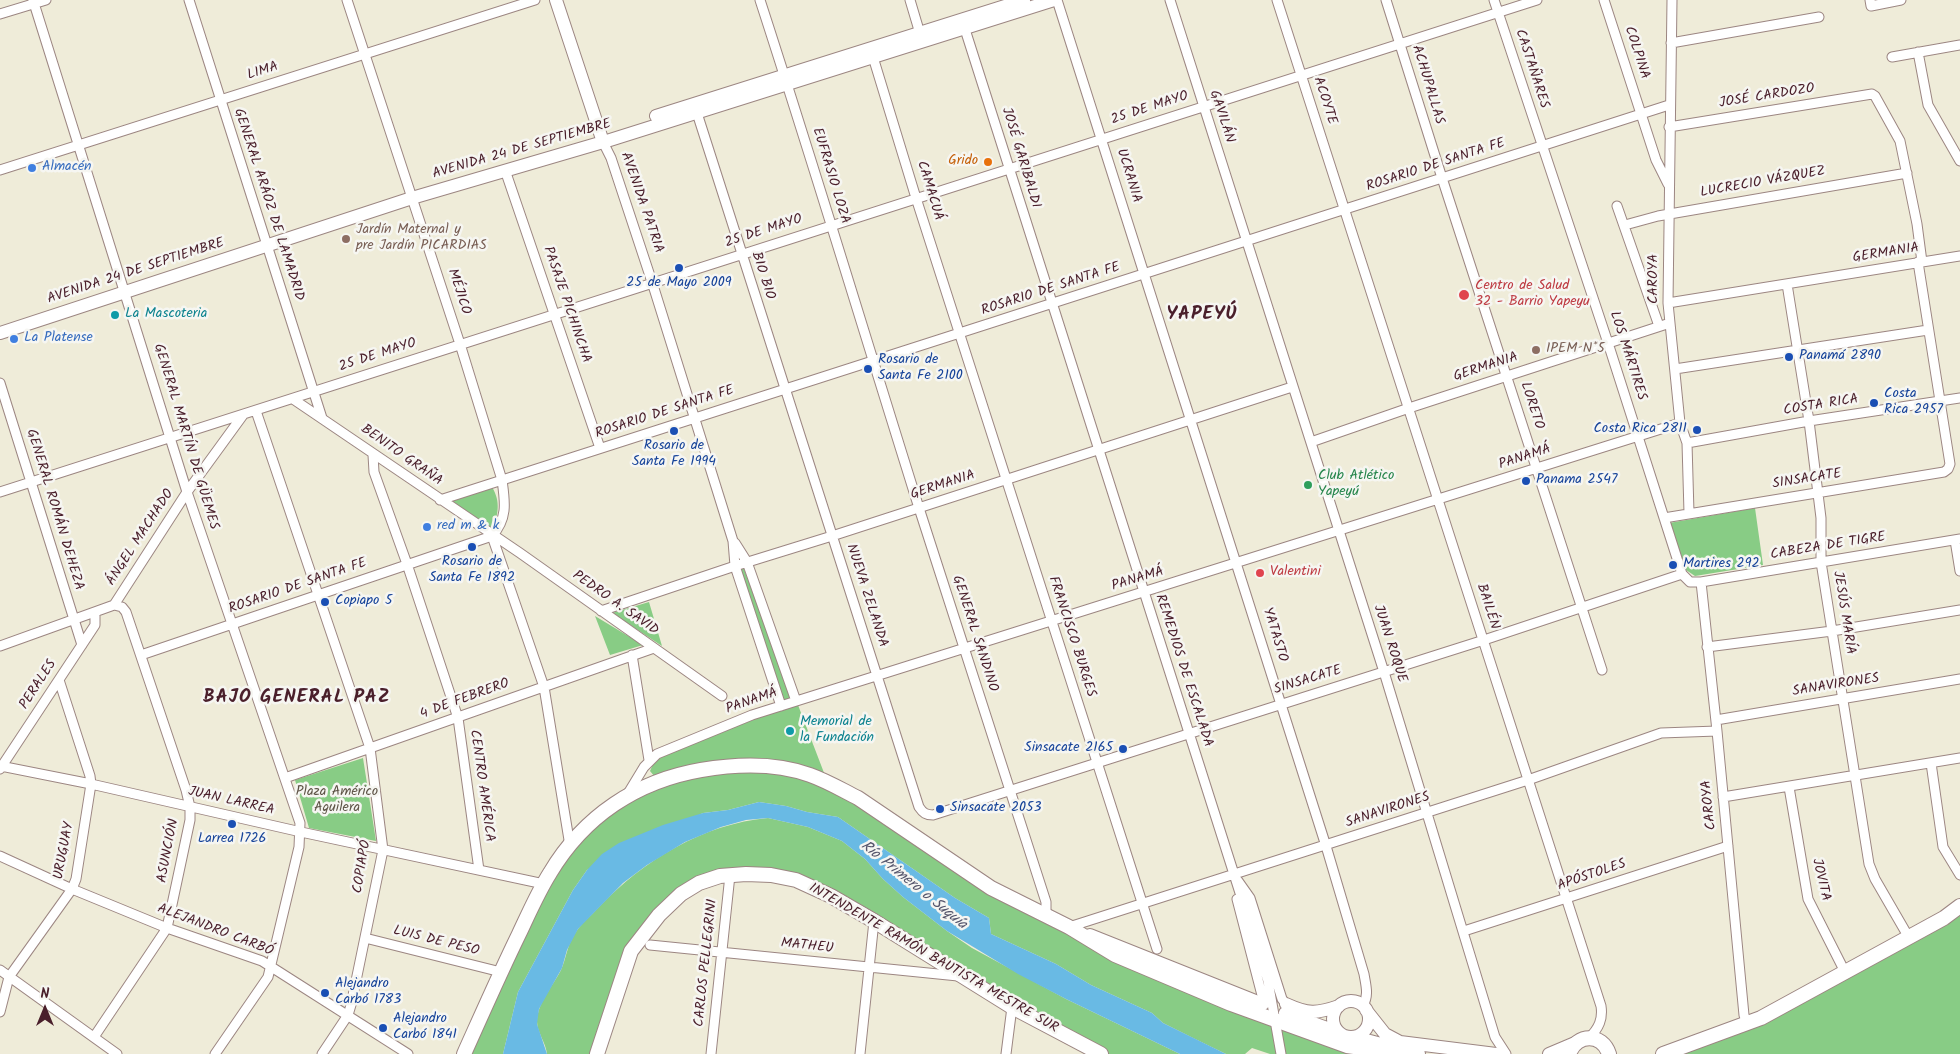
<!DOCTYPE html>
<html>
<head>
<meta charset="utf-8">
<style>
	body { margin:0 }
	#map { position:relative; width:1960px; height:1054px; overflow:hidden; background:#efecd9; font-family:Kalam,sans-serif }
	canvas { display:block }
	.north { position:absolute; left:20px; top:984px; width:50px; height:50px; -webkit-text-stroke:4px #f6f6f2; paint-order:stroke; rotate:0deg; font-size:14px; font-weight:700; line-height:20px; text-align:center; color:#4a1f2b }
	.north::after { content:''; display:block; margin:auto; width:18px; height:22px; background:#4a1f2b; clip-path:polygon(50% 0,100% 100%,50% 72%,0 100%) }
</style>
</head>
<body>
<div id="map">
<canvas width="1960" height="1054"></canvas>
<div class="north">N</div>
</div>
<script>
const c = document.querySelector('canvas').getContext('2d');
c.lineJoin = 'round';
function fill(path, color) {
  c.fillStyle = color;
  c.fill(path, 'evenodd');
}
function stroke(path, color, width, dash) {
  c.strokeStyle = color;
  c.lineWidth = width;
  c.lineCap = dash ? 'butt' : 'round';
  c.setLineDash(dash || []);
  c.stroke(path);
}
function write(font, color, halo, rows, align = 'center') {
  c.font = font + ' Kalam,sans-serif';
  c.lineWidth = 5;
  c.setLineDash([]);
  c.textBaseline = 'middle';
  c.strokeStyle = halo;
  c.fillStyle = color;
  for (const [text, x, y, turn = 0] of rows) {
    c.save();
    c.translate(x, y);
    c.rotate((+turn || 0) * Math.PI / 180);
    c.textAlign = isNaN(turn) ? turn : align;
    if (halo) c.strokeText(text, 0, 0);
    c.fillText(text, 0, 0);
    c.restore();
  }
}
const green = new Path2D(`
	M492,487C501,502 498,514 493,529L452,501Z
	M1755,508L1763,565L1695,576L1683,568L1669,523Z
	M743,566L791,698L784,701L736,568Z
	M649,602L662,646L612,613Z
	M595,616L643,645L610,655Z
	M798,705L826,778L792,768L655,777L650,771L654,762L663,755L689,744L758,718Z
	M363,758L376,841L309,828L295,780Z
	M719,767L809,775L991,888L1276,1021L1402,1054H1270L1252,1048L1245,1054H1226L1195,1039L1163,1023L1152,1013L1091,985L1056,964L991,934L989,918L955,898L838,817L807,812L786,806L759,802L728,810L703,813L587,870L573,890L518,992L503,1054H464L544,884L613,804Z
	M768,818L808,827L842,841L865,859L883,879L903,897L947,931L972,948L1066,999L1180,1054H1101L874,921L785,878L699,882L635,944L597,1054H547C546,1043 537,1032 537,1022C537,1003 553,986 561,970C566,959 567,946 574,935C580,924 591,916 599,907C644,860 703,824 768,818Z
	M1960,906V1054H1663L1747,1024Z`);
const water = new Path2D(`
	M759,802L786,806L807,812L838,817L955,898L989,918L991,934L1056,964L1091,985L1152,1013L1163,1023L1226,1054H1180L1066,999L1018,974L947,931L903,897L883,879L865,859L842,841L808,827L768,818L746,820L721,827L685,842L647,865L623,883L578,929L567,950L562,968L539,1009L537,1024L547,1054H503L518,992L573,890L587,870L602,854L619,843L663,825L703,813L728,810Z`);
const street = new Path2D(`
	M33,0L187,492L300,823L299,847L268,977L215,1054
	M189,0L322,418
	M347,0L460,344L502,480C505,502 508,518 492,536
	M760,0C815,169 866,339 919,508C961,640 1004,771 1046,902V916
	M910,0L921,37
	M1057,0L1326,846L1364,974C1366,986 1369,995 1363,1006
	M1170,0L1384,672L1495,1037L1506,1054
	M1277,0L1601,1006C1603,1019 1599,1028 1589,1038
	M1386,0L1442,178L1602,670
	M1494,0L1608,343L1682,574L1690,582H1701L1960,539
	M1604,0L1656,160L1668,184
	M1672,0L1668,303L1680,423L1687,443L1689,513
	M1870,0L1871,6L1901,0
	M0,14L46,0
	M963,23L1268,981L1281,1054
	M1671,43L1819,17
	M1918,52L1928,105L1960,161
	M873,57L916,198L1157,949
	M1892,57L1960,45
	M697,113L919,807C923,813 926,815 933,815L1484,640L1682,574
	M1669,127L1872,94L1875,96L1900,141L1917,224L1922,262
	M603,142L611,158L652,282L733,541L735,566L781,706
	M0,170L535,0
	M505,170L600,448
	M1617,206L1659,326
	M1625,225L1658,216L1907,173
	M1787,284L1809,421L1821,518V562L1869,864L1875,879L1908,936
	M1668,303L1960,256
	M1675,369L1928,330
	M0,383L82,645
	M293,399L520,553L722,696
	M256,411L370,748L383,850L351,1005L348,1015L322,1054
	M1311,442L1409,408L1670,323
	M1687,443L1809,421L1960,398
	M373,455L374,472L407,564L458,718L479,870
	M0,492L1537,0
	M440,500L1669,105
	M1664,518L1944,472L1948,469L1950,464L1918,262
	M492,536L544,687L570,846
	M1955,540L1960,571
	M735,543L747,562L796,701
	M1701,582L1717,731L1744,1015L1747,1024
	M114,605L187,492L243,415
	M601,611L735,566L832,536L1292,387
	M0,646L114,605
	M1707,647L1832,631L1960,610
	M141,655L492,536
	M632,655L649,760
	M1716,720L1960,679
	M1931,763L1943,847L1960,875
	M0,766L91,784L301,832L544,884
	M0,769L95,625V613
	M285,778L654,648
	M1789,787L1808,899L1845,972
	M627,795L644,767L657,754L752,715L1680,423
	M1723,797L1960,758
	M0,856L72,889L167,928L262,961L408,1054
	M1238,881L1250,898L1282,999L1286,1004
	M1237,899L1263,999V1004
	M1069,927L1528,780L1661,733L1717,731
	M1464,931L1728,846
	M365,938L501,972
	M650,945L958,976
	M0,970L117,1054
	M0,1012L9,977L72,889L76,879L91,784L90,776L59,680
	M94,1037L167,928L190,820V807L186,790L126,612L122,607L114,605
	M711,1054L730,875
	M860,1054L874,921
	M1006,1054L1012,1007`);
const secondary = new Path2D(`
	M556,0L603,142
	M656,116L1024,0
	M0,333L412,198L610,140L1054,0
	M1090,935L1263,1004
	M1333 1019a18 18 0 1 1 36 0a18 18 0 1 1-36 0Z
	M1286,1004C1308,1014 1316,1014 1339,1006
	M1366,1010L1385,1034L1400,1042L1496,1054
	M1285,1013L1338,1032
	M1355,1037L1419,1054
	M1549,1054L1575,1043`);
const primary = new Path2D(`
	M464,1054C482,1014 500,973 519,934C529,913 538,892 550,873C584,816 637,781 701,770C736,764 777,763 810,775C827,781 842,790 858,798L991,888L1069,927L1115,955L1231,1004L1347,1046L1402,1054
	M597,1054L631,951L659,915L681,894L699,883L720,876L746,874L771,875L796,880L831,896L874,921L1012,1007L1101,1054
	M1569,1054C1577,1033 1602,1033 1609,1054
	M1663,1054L1761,1018L1944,918L1960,906`);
const markers = [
	[988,162,5,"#e8710a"],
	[32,168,5,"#3f7fe0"],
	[346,239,5,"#8d6e63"],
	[679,268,5,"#1a4fb4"],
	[1464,295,6,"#e0444e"],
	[115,315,5,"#0f9aa8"],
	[14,339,5,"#3f7fe0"],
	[1536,350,5,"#8d6e63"],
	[1789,357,5,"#1a4fb4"],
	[868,369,5,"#1a4fb4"],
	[1874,403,5,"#1a4fb4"],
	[1697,430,5,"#1a4fb4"],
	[674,431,5,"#1a4fb4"],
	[1526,481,5,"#1a4fb4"],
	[1308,485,5,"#2e9e5b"],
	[427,527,5,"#3f7fe0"],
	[472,547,5,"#1a4fb4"],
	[1673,565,5,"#1a4fb4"],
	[1260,573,5,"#e0444e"],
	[325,602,5,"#1a4fb4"],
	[790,731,5,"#0f9aa8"],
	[1123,749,5,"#1a4fb4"],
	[940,809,5,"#1a4fb4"],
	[232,824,5,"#1a4fb4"],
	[325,993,5,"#1a4fb4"],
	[383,1028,5,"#1a4fb4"]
];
const streetNames = [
	["COLPINA",1636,53,72],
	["CASTAÑARES",1531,69,72],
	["LIMA",263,72,-18],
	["ACHUPALLAS",1427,85,73],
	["JOSÉ CARDOZO",1767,97,-9],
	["ACOYTE",1324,101,72],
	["25 DE MAYO",1150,109,-18],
	["GAVILÁN",1221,117,72],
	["AVENIDA 24 DE SEPTIEMBRE",522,150,-16],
	["JOSÉ GARIBALDI",1020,158,73],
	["ROSARIO DE SANTA FE",1436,166,-18],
	["EUFRASIO LOZA",830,176,73],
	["UCRANIA",1128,176,73],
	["LUCRECIO VÁZQUEZ",1763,183,-10],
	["CAMACUÁ",929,191,73],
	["AVENIDA PATRIA",641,203,71],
	["GENERAL ARÁOZ DE LAMADRID",268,205,72],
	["25 DE MAYO",764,232,-18],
	["GERMANIA",1886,254,-9],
	["AVENIDA 24 DE SEPTIEMBRE",136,272,-18],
	["BIO BIO",762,276,72],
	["CAROYA",1655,279,-90],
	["ROSARIO DE SANTA FE",1051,290,-18],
	["MÉJICO",458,292,72],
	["PASAJE PICHINCHA",566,305,71],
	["25 DE MAYO",378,356,-18],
	["LOS MÁRTIRES",1627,356,72],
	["GERMANIA",1486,368,-18],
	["LORETO",1531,406,72],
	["COSTA RICA",1821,406,-9],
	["ROSARIO DE SANTA FE",665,413,-18],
	["GENERAL MARTÍN DE GÜEMES",185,437,73],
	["BENITO GRAÑA",401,456,35],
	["PANAMÁ",1525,458,-18],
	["SINSACATE",1807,480,-9],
	["GERMANIA",943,486,-18],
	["GENERAL ROMÁN DEHEZA",54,510,73],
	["ÁNGEL MACHADO",141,538,-57],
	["CABEZA DE TIGRE",1828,547,-9],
	["PANAMÁ",1138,580,-17],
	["ROSARIO DE SANTA FE",298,587,-19],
	["NUEVA ZELANDA",866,596,72],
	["PEDRO A. SAVID",615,604,35],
	["BAILÉN",1487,607,72],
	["JESÚS MARÍA",1843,613,81],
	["GENERAL SANDINO",974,634,72],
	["YATASTO",1274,635,73],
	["FRANCISCO BURGES",1071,637,72],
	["JUAN ROQUE",1389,644,72],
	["REMEDIOS DE ESCALADA",1183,671,72],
	["SINSACATE",1308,681,-17],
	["PERALES",39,685,-57],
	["SANAVIRONES",1836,686,-9],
	["4 DE FEBRERO",465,700,-20],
	["PANAMÁ",752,702,-19],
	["CENTRO AMÉRICA",481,786,82],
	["JUAN LARREA",231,802,13],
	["CAROYA",1710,805,-96],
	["SANAVIRONES",1388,811,-18],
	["URUGUAY",65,851,-79],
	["ASUNCIÓN",169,851,-79],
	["COPIAPÓ",363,867,-81],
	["APÓSTOLES",1592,876,-19],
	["JOVITA",1820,880,77],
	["ALEJANDRO CARBÓ",215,931,21],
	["LUIS DE PESO",436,942,14],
	["MATHEU",807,947,6],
	["INTENDENTE RAMÓN BAUTISTA MESTRE SUR",933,959,30],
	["CARLOS PELLEGRINI",707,963,-84]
];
const foodNames = [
	["Grido",978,162]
];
const shopNames = [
	["Almacén",42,168],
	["La Platense",24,339],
	["red m & k",437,527]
];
const educationNames = [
	["Jardín Maternal y",356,231],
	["pre Jardín PICARDIAS",356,247],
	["IPEM N*5",1546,350]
];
const transitNames = [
	["25 de Mayo 2009",679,284,"center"],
	["Panamá 2890",1799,357],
	["Rosario de",878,361],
	["Santa Fe 2100",878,377],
	["Costa",1884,395],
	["Rica 2957",1884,411],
	["Costa Rica 2811",1687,430,"right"],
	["Rosario de",674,447,"center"],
	["Santa Fe 1994",674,463,"center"],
	["Panama 2547",1536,481],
	["Rosario de",472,563,"center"],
	["Santa Fe 1892",472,579,"center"],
	["Martires 292",1683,565],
	["Copiapo 5",335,602],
	["Sinsacate 2165",1113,749,"right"],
	["Sinsacate 2053",950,809],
	["Larrea 1726",232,840,"center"],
	["Alejandro",335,985],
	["Carbó 1783",335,1001],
	["Alejandro",393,1020],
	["Carbó 1841",393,1036]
];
const healthNames = [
	["Centro de Salud",1475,287],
	["32 - Barrio Yapeyu",1475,303],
	["Valentini",1270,573]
];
const cultureNames = [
	["La Mascoteria",125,315],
	["Memorial de",800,723],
	["la Fundación",800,739]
];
const leisureNames = [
	["Club Atlético",1318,477],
	["Yapeyú",1318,493]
];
const parkNames = [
	["Plaza Américo",337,793],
	["Aguilera",337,809]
];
const waterNames = [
	["Río Primero o Suquía",913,886,39]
];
const districtNames = [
	["YAPEYÚ",1202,316],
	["BAJO GENERAL PAZ",297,699]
];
fill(green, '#88cc85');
fill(water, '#69bae4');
stroke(street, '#9c8682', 11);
stroke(secondary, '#9c8682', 14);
stroke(primary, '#9c8682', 16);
stroke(street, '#fff', 9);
stroke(secondary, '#fff', 12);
stroke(primary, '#fff', 14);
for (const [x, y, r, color] of markers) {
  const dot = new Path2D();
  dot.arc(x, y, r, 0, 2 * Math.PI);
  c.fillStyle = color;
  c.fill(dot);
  stroke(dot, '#f6f6f2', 2);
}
write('14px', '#4a1f2b', '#f6f6f2', streetNames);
write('14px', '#c56008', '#f6f6f2', foodNames, 'right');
write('14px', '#366cbe', '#f6f6f2', shopNames, 'left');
write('14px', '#785e54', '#f6f6f2', educationNames, 'left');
write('14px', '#164399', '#f6f6f2', transitNames, 'left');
write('14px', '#be3a42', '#f6f6f2', healthNames, 'left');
write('14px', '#0d838f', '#f6f6f2', cultureNames, 'left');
write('14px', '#27864d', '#f6f6f2', leisureNames, 'left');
write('14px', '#5d5346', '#f6f6f2', parkNames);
write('italic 15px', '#55556c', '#f6f6f2', waterNames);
c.letterSpacing = '1px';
write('bold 19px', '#4a1f2b', '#f6f6f2', districtNames);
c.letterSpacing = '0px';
</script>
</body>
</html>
